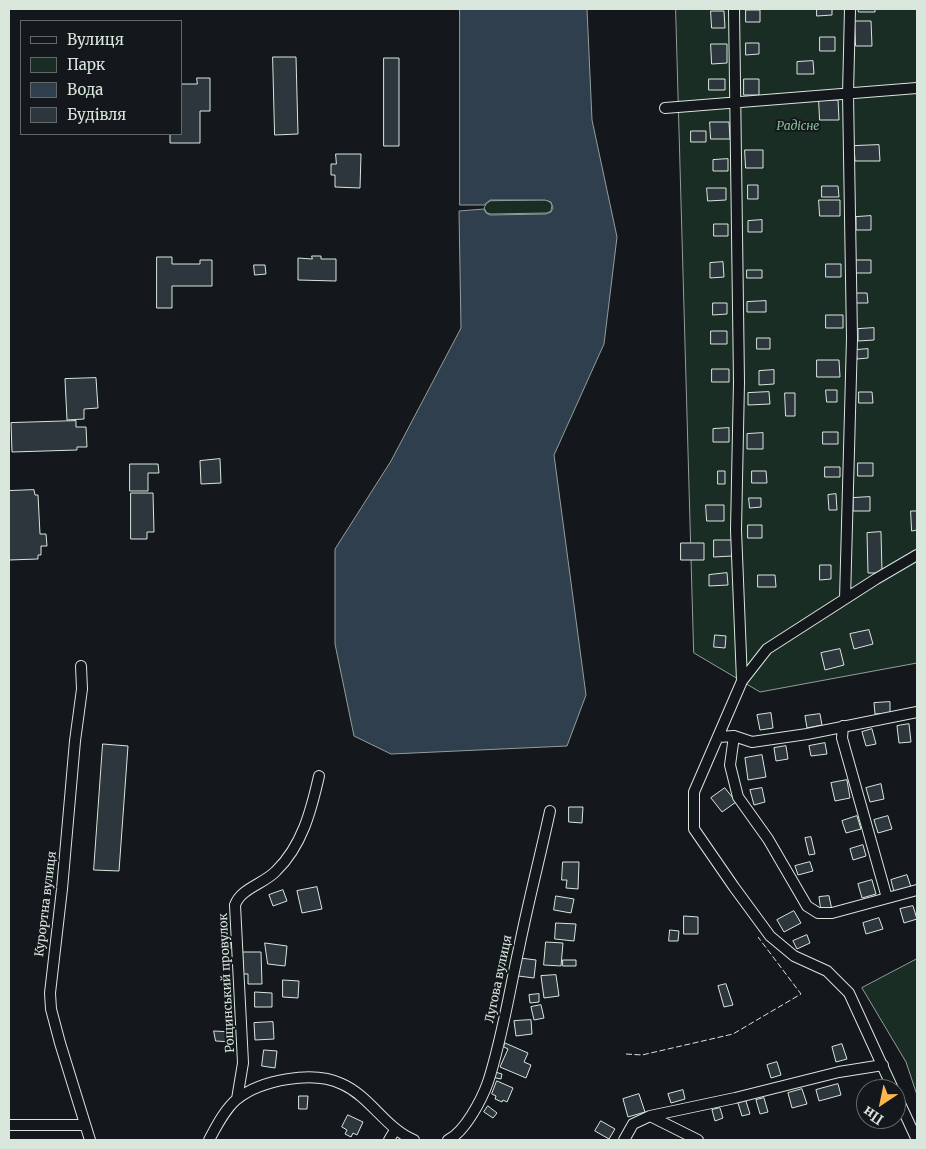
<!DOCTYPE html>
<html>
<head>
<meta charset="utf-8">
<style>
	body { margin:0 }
	#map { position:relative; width:926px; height:1149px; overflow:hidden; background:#14181c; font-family:Merriweather,serif }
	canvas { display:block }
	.frame { position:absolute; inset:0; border:10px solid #d8e6dc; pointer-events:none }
	.legend { position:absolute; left:20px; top:20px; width:162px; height:115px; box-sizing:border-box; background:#14181c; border:1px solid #626a69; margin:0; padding:6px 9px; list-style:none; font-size:15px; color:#d8e6dc }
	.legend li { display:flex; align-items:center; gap:10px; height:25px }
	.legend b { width:25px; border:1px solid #626a69 }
	.north { position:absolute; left:856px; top:1079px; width:50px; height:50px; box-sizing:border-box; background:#14181c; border:1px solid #626a69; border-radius:50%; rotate:214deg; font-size:14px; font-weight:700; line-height:20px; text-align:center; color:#d8e6dc }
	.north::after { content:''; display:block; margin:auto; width:18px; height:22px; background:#ffb74d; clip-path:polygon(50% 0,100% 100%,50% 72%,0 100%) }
</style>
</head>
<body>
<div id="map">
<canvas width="926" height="1149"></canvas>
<div class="frame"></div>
<ul class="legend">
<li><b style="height:6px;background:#14181c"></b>Вулиця</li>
<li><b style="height:14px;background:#1a2d24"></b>Парк</li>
<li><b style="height:14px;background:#2f3f4d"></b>Вода</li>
<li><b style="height:14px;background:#2c363c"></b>Будівля</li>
</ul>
<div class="north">Пн</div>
</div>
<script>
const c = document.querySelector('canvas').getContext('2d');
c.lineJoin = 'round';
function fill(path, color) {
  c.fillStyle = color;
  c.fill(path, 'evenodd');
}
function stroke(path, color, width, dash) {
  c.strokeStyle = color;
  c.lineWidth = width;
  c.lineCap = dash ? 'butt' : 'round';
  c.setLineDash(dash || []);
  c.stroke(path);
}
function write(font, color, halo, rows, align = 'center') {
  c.font = font + ' Merriweather,serif';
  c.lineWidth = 4;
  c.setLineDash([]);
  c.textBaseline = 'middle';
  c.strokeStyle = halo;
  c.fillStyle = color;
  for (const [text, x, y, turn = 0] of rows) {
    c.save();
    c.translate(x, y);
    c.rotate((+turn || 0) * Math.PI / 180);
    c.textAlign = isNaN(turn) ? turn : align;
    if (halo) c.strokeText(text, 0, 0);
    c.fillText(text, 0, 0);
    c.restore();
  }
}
const green = new Path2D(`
	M676,9H917V663L760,692L694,653Z
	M546,200L550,202L552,205L551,211L547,213L491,214L487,213L484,208L486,204L490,201Z
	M917,959V1095L906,1062L862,988Z`);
const water = new Path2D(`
	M460,9H587L592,120L617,237L604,344L554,455L586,695L567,746L391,754L354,736L335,644V549L391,461L461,328L459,211L484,209L486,213L490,215L546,214L551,212L553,208L551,202L545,200H490L484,205H460Z`);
const building = new Path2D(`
	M817,9H832V15L817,16Z
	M858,9H875V12H859Z
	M746,10H760V22H746Z
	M711,11H724L725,28H712Z
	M855,21H871L872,46H856Z
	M820,37H835V51H820Z
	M746,43H759V54L746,55Z
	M711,44H727V63L712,64Z
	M273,57H296L298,134L275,135Z
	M384,58H399V146H384Z
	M813,61L814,74H797V62Z
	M197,78H210V111H200V143H170V134H181V84H197Z
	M709,79H725V90H709Z
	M744,79H759V95H744Z
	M819,100H838L839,120H820Z
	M710,122H729L730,139H711Z
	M691,131H706V142H691Z
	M879,145L880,161H855L854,146Z
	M745,150H763V168H746Z
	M336,154H361L360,188L335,187V175H331V164H336Z
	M728,159V171H713V160Z
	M748,185H758V199H748Z
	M822,186H838L839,197H822Z
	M707,188H726V200L708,201Z
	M819,200H840V216H820Z
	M871,216V230H856V217Z
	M762,220V232H748V221Z
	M714,224H728V236H714Z
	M312,256H321V259H336V281L298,280V258L312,259Z
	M157,257H172V264H200V260H212V286H172V308H157Z
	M856,260H871V273H856Z
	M723,262L724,277L710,278V263Z
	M826,264H841V277H826Z
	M254,265H265L266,274L255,275Z
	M747,270H762V278H747Z
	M856,293H867L868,303H856Z
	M766,301V312H747V302Z
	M713,303H727V314L713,315Z
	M826,315H843V328H826Z
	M874,328V340L858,341V329Z
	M711,331H727V344H711Z
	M757,338H770V349H757Z
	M868,349V358L857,359L856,350Z
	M817,360H839L840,377H817Z
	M712,369H729V382H712Z
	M774,370V384L759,385V371Z
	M96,378L98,408L84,409V419L67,420L65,379Z
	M826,390H837V402H827Z
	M769,392L770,404L748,405V393Z
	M859,392H872L873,403H859Z
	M785,393H795V416H786Z
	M76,421V427H86L87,447H77V450L12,452L11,423Z
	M729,428V442H713V429Z
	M823,432H838V444H823Z
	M763,433V449H747V434Z
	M220,459L221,483L201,484L200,461Z
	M858,463H873V476H858Z
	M130,464H158L159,473H148V491H130Z
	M825,467H840V477H825Z
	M718,471H725V484H718Z
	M752,471H766L767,483H752Z
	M34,490L35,495H38L40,534H46L47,546H41V555H38V559L9,560V491Z
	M131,493H153L154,532H147V539H131Z
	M836,494L837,510H829L828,495Z
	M870,497V511H853V498Z
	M749,498H761V507L750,508Z
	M706,505H724V521H707Z
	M911,511H917V530L912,531Z
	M748,525H762V538H748Z
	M881,532L882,573H868L867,533Z
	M714,540H732V556L714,557Z
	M681,543H704V560H681Z
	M820,565H831V579L820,580Z
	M727,573L728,585L709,586V575Z
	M758,575H775L776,587H758Z
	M869,630L873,644L854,649L850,634Z
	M715,635L726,636L725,648L714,647Z
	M840,649L844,665L825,670L821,653Z
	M890,702V713L875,714L874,703Z
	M771,713L773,728L760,730L757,715Z
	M820,714L822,725L807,728L805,716Z
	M909,724L911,742L899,743L897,726Z
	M872,729L876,744L866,746L862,732Z
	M825,743L827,754L811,756L809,746Z
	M103,744L128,746L119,871L94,870Z
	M786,746L788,759L776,761L774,748Z
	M762,755L766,777L748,780L745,758Z
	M847,780L850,798L835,801L831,783Z
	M881,784L884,799L870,802L866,788Z
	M725,788L736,802L722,812L711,798Z
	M762,788L765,802L754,805L750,790Z
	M569,807H583L582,823L569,822Z
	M857,816L861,829L846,833L842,821Z
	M888,816L892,829L878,833L874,820Z
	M811,837L815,854L809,855L805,838Z
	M863,845L866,856L853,860L850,849Z
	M563,862H579L578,889L566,888L567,880H562Z
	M810,862L813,871L798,875L795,866Z
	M907,875L911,887L894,892L891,880Z
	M872,880L876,894L862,898L858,884Z
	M317,887L322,909L302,913L297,891Z
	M283,890L287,901L273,906L269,895Z
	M556,896L574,899L571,913L554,910Z
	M829,896L832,910L821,912L819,897Z
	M913,906L917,919L904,923L900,909Z
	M794,911L801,923L784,932L777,920Z
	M684,916L698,917V934H684Z
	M879,918L883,929L866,934L863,923Z
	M556,923L576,924L574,941L555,939Z
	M670,930L679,931L678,941H669Z
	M807,935L810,943L797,949L793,941Z
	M230,939L231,948L225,949L223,940Z
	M546,942L563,943L561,966L544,965Z
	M265,943L287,946L285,966L268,964Z
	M243,952H261L262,984H248V974H243Z
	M520,958L536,960L534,978L518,976Z
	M563,960H576V966H563Z
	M556,975L559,996L544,998L541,976Z
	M283,980L299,981L298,998L283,997Z
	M726,984L733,1005L724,1007L718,986Z
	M255,992L272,993V1007H255Z
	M539,994V1002L530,1003L529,995Z
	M541,1005L544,1018L534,1020L531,1007Z
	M531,1020L532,1034L516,1036L514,1021Z
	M273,1022L274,1039L255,1040L254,1023Z
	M214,1031L233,1032L232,1042L216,1041Z
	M505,1043L528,1053L524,1062L531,1065L526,1078L500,1067L508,1049L504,1047Z
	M842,1044L847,1059L836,1062L832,1047Z
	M264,1050L277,1051L275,1068L262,1066Z
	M777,1062L781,1075L771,1078L767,1065Z
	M492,1071L502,1074L501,1079L491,1077Z
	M497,1081L513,1088L507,1102L503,1100L502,1102L495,1099L496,1096L492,1094Z
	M838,1084L841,1095L819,1101L816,1090Z
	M802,1089L807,1104L792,1108L788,1093Z
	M683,1090L685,1099L671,1103L668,1094Z
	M639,1094L645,1112L628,1117L623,1099Z
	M299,1096H308L307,1109H299Z
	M764,1098L768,1112L760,1114L756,1100Z
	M746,1101L750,1114L742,1116L738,1103Z
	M488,1106L497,1113L493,1118L484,1112Z
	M720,1108L723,1118L715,1121L712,1110Z
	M348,1115L363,1122L357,1135L353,1133L351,1137L345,1134L347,1130L342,1127Z
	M601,1121L615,1129L609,1139L595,1131Z`);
const minor = new Path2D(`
	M734,9L739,382L736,530L742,681
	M665,108L917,88
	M845,599L852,338L848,94L850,9
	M81,666L82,689L75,741L62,889L50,993L51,1009L60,1043L90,1140
	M843,726L842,738L887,898
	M734,736L730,765L738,797L768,839L807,906L818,913H832L917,890
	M718,737L734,736L752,742L807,734L917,712
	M893,1089L849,993L827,971L794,956L770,936L734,887L694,829V792L742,681L767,649L876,579L917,555
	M896,1095L917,1140
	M237,1099L243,1063L235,905C241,888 264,884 276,871C302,846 311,811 319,776
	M650,1116L735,1098L839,1072L883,1065
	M9,1125H85
	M209,1140C216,1127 225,1109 237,1099C261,1080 313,1070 342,1084C371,1097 385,1128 414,1140
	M389,1140L395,1130
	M448,1140C465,1132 482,1099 488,1082C502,1039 509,993 519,948C528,903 540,857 550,811
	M624,1140L633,1124L650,1116L698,1140`);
const fence = new Path2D(`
	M626,1054L642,1055L733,1034L801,994L758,937`);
const parkNames = [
	["Радісне",798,127]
];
const streetNames = [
	["Курортна вулиця",46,904,-83],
	["Лугова вулиця",499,979,-78],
	["Рощинський провулок",227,983,-93]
];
fill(green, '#1a2d24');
stroke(green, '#939e99', 1);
fill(water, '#2f3f4d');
stroke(water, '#939e99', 1);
fill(building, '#2c363c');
stroke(building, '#d8e6dc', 1);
stroke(minor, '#d8e6dc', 12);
stroke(minor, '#14181c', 10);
stroke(fence, '#d8e6dc', 1, [6, 2.5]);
write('italic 12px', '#8ac095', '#14181c', parkNames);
write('12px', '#d8e6dc', '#14181c', streetNames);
</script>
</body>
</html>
